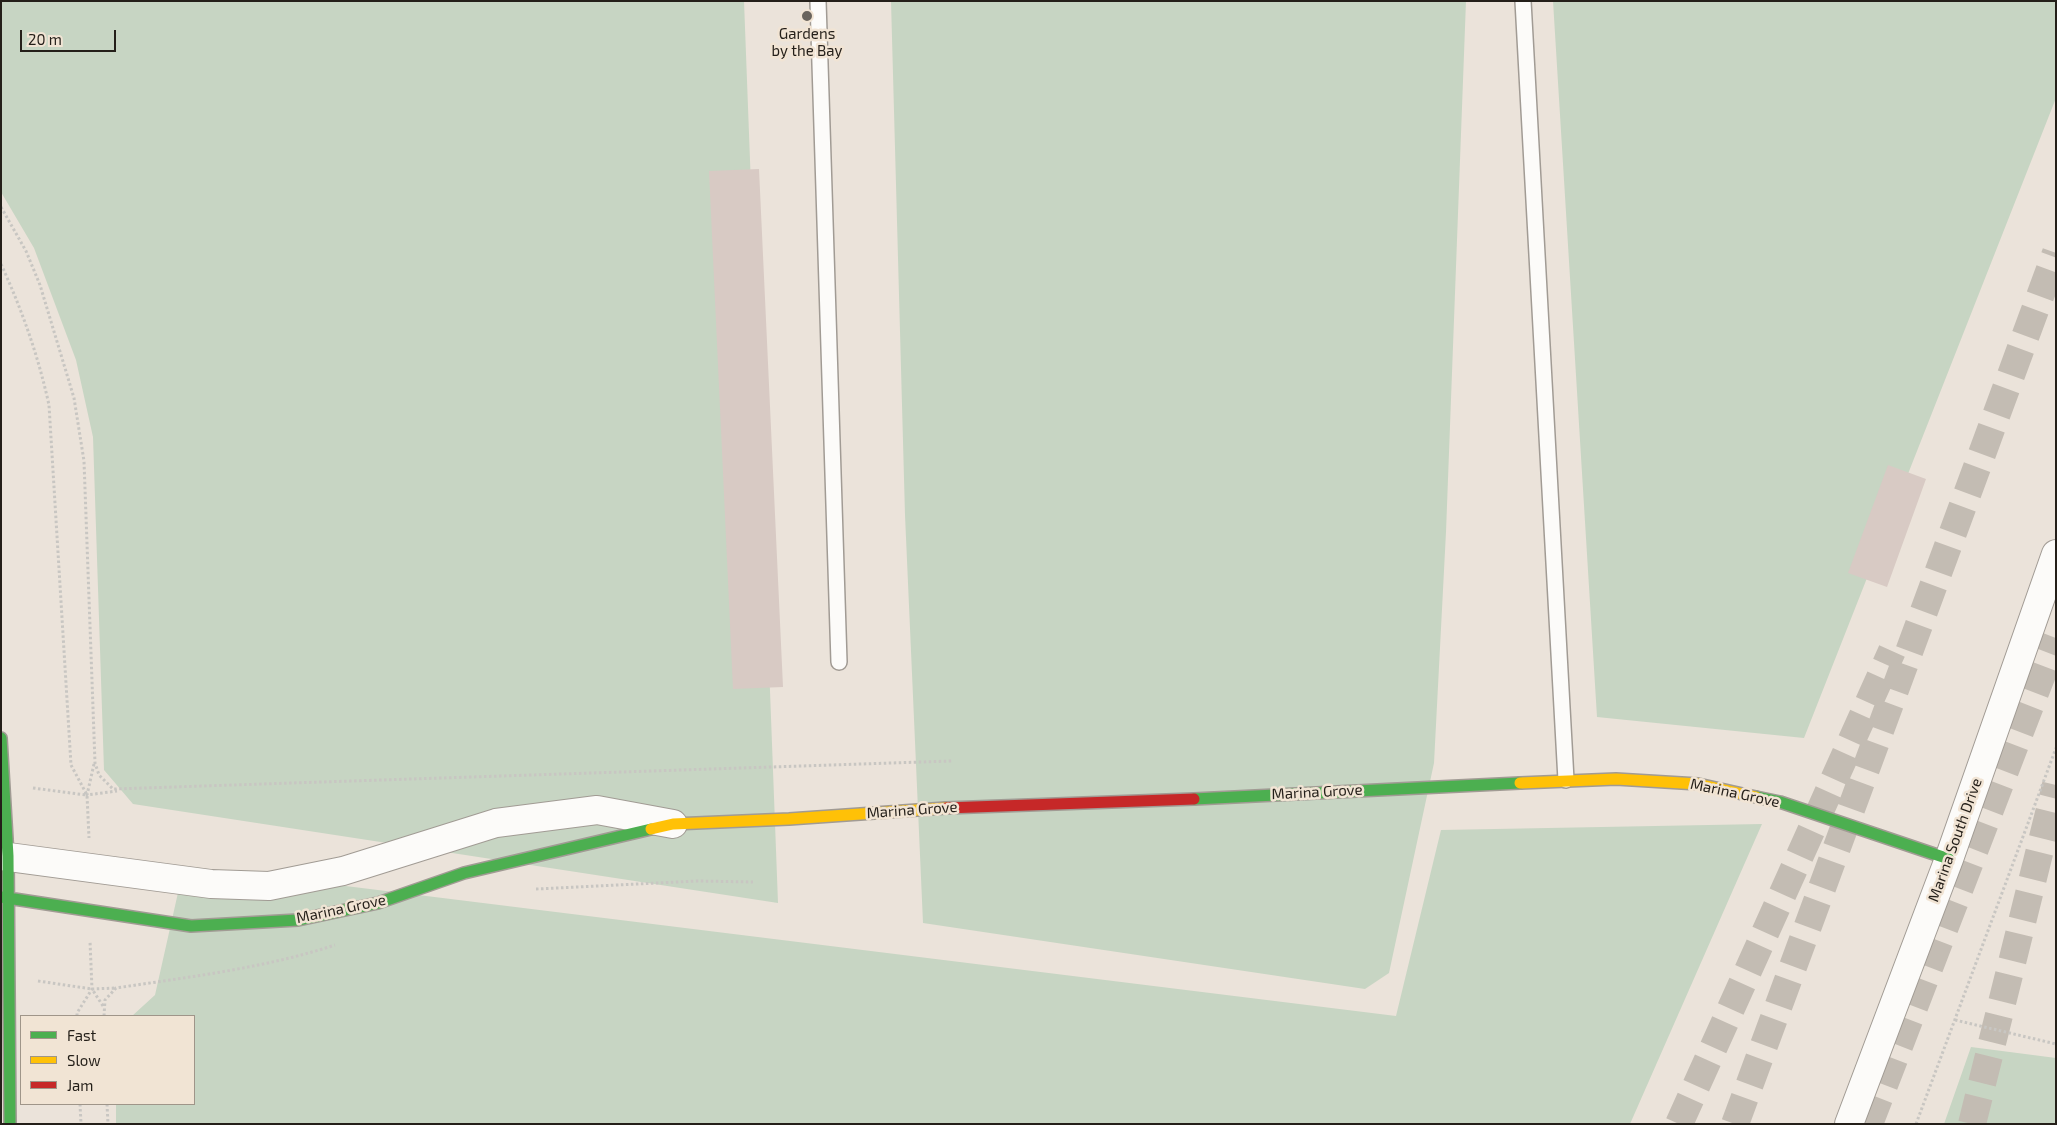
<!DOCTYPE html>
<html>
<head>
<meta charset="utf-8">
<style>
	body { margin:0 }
	#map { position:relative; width:2057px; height:1125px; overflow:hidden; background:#ebe3da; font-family:"Exo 2",sans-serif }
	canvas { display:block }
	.frame { position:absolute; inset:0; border:2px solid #241f19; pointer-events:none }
	.legend { position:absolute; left:20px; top:1015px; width:175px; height:90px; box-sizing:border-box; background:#f1e4d4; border:1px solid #9f9589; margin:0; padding:6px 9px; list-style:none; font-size:15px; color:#241f19 }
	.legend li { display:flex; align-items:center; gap:10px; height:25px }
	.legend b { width:25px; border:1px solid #9f9589 }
	.scale { position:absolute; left:20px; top:30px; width:96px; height:22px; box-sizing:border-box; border:2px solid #241f19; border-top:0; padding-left:6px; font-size:15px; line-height:18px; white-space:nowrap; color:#241f19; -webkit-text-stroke:4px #f1e4d4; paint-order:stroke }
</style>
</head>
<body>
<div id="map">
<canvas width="2057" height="1125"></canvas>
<div class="frame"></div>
<ul class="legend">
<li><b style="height:6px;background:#4caf50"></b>Fast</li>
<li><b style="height:6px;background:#ffc107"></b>Slow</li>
<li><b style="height:6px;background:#c62828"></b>Jam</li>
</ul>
<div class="scale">20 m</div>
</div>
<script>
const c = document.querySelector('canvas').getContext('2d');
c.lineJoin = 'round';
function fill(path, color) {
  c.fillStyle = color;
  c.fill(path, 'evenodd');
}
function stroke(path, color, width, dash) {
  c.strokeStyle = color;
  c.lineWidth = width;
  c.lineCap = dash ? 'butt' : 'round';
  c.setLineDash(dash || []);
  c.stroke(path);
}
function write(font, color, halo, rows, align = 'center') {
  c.font = font + ' "Exo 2",sans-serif';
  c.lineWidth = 5;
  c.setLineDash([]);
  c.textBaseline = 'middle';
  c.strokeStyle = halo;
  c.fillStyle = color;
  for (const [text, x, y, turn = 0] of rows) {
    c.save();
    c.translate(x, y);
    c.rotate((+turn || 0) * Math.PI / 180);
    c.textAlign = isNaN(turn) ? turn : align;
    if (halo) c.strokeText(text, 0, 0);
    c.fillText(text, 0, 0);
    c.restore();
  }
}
const green = new Path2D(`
	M1,1H744L778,903L133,804L104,770L93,437L76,360L34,248L1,192Z
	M891,1H1466L1446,532L1434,763L1389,973L1365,989L923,923L905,515Z
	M1553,1H2056V98L1804,738L1597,717Z
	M1762,824L1630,1124H116V1104H194V1016H132L155,995L184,866L1396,1016L1441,830Z
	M1971,1047L2056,1058V1124H1944Z`);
const building = new Path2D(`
	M759,169L783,687L733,689L709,171Z
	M1888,465L1926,479L1887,587L1848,573Z`);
const highwayTunnel = new Path2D(`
	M1679,1124L1892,651
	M1735,1124L2056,253
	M1869,1124L2056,638
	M1972,1124L2056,785`);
const path = new Path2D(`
	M1,207L26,251L40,285L74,398L84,461L95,763L99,775L113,789L952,761
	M1,264C22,310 38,355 49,405L71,765L87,795L89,838
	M94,764L87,795L117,791
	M33,788L86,795
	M536,889L698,881L753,882
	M38,981L92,989
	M103,1006L92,989L116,988
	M77,1016V1013L92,989L90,941
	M104,1016L105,1000L116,988C189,977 265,968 335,945
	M1955,1020L2056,1044
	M80,1104L81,1124
	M107,1104L108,1124
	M1916,1124L2056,748`);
const lane = new Path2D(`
	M818,1L839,662
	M1523,1L1566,780`);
const street = new Path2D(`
	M1,856L211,884L269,886L343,871L496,823L597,810L673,824
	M1849,1124L1949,859L2056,554`);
const fast = new Path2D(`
	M1,738L8,856L10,1124
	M1756,797L1780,802L1949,859
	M1194,799L1520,783
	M1,897L191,926L298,920L378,903L464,873L651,829`);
const slow = new Path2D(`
	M1520,783L1616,779L1698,784L1756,797
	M651,829L673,824L789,819L946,808`);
const jam = new Path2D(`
	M946,808L1194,799`);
const markers = [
	[807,16,6,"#6a645d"]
];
const poiNames = [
	["Gardens",807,34],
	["by the Bay",807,51]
];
const streetNames = [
	["Marina Grove",1317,792,-3],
	["Marina Grove",1735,793,12],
	["Marina Grove",912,810,-4],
	["Marina South Drive",1955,840,-70],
	["Marina Grove",341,909,-12]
];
fill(green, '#c7d5c3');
fill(building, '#d8cac4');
stroke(highwayTunnel, '#c3bcb3', 28, [28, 14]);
stroke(lane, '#a19b94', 18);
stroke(street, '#a19b94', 30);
stroke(fast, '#a19b94', 14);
stroke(slow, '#a19b94', 14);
stroke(jam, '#a19b94', 14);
stroke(path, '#c8c6c2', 3, [2.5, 2.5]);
stroke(lane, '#fcfbf9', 15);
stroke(street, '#fcfbf9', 28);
stroke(fast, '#4caf50', 11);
stroke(slow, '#ffc107', 11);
stroke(jam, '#c62828', 11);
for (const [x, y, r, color] of markers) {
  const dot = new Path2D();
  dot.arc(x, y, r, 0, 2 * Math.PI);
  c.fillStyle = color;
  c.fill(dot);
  stroke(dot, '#f1e4d4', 2);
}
write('15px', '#241f19', '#f1e4d4', poiNames);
write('15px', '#241f19', '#f1e4d4', streetNames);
</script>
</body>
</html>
